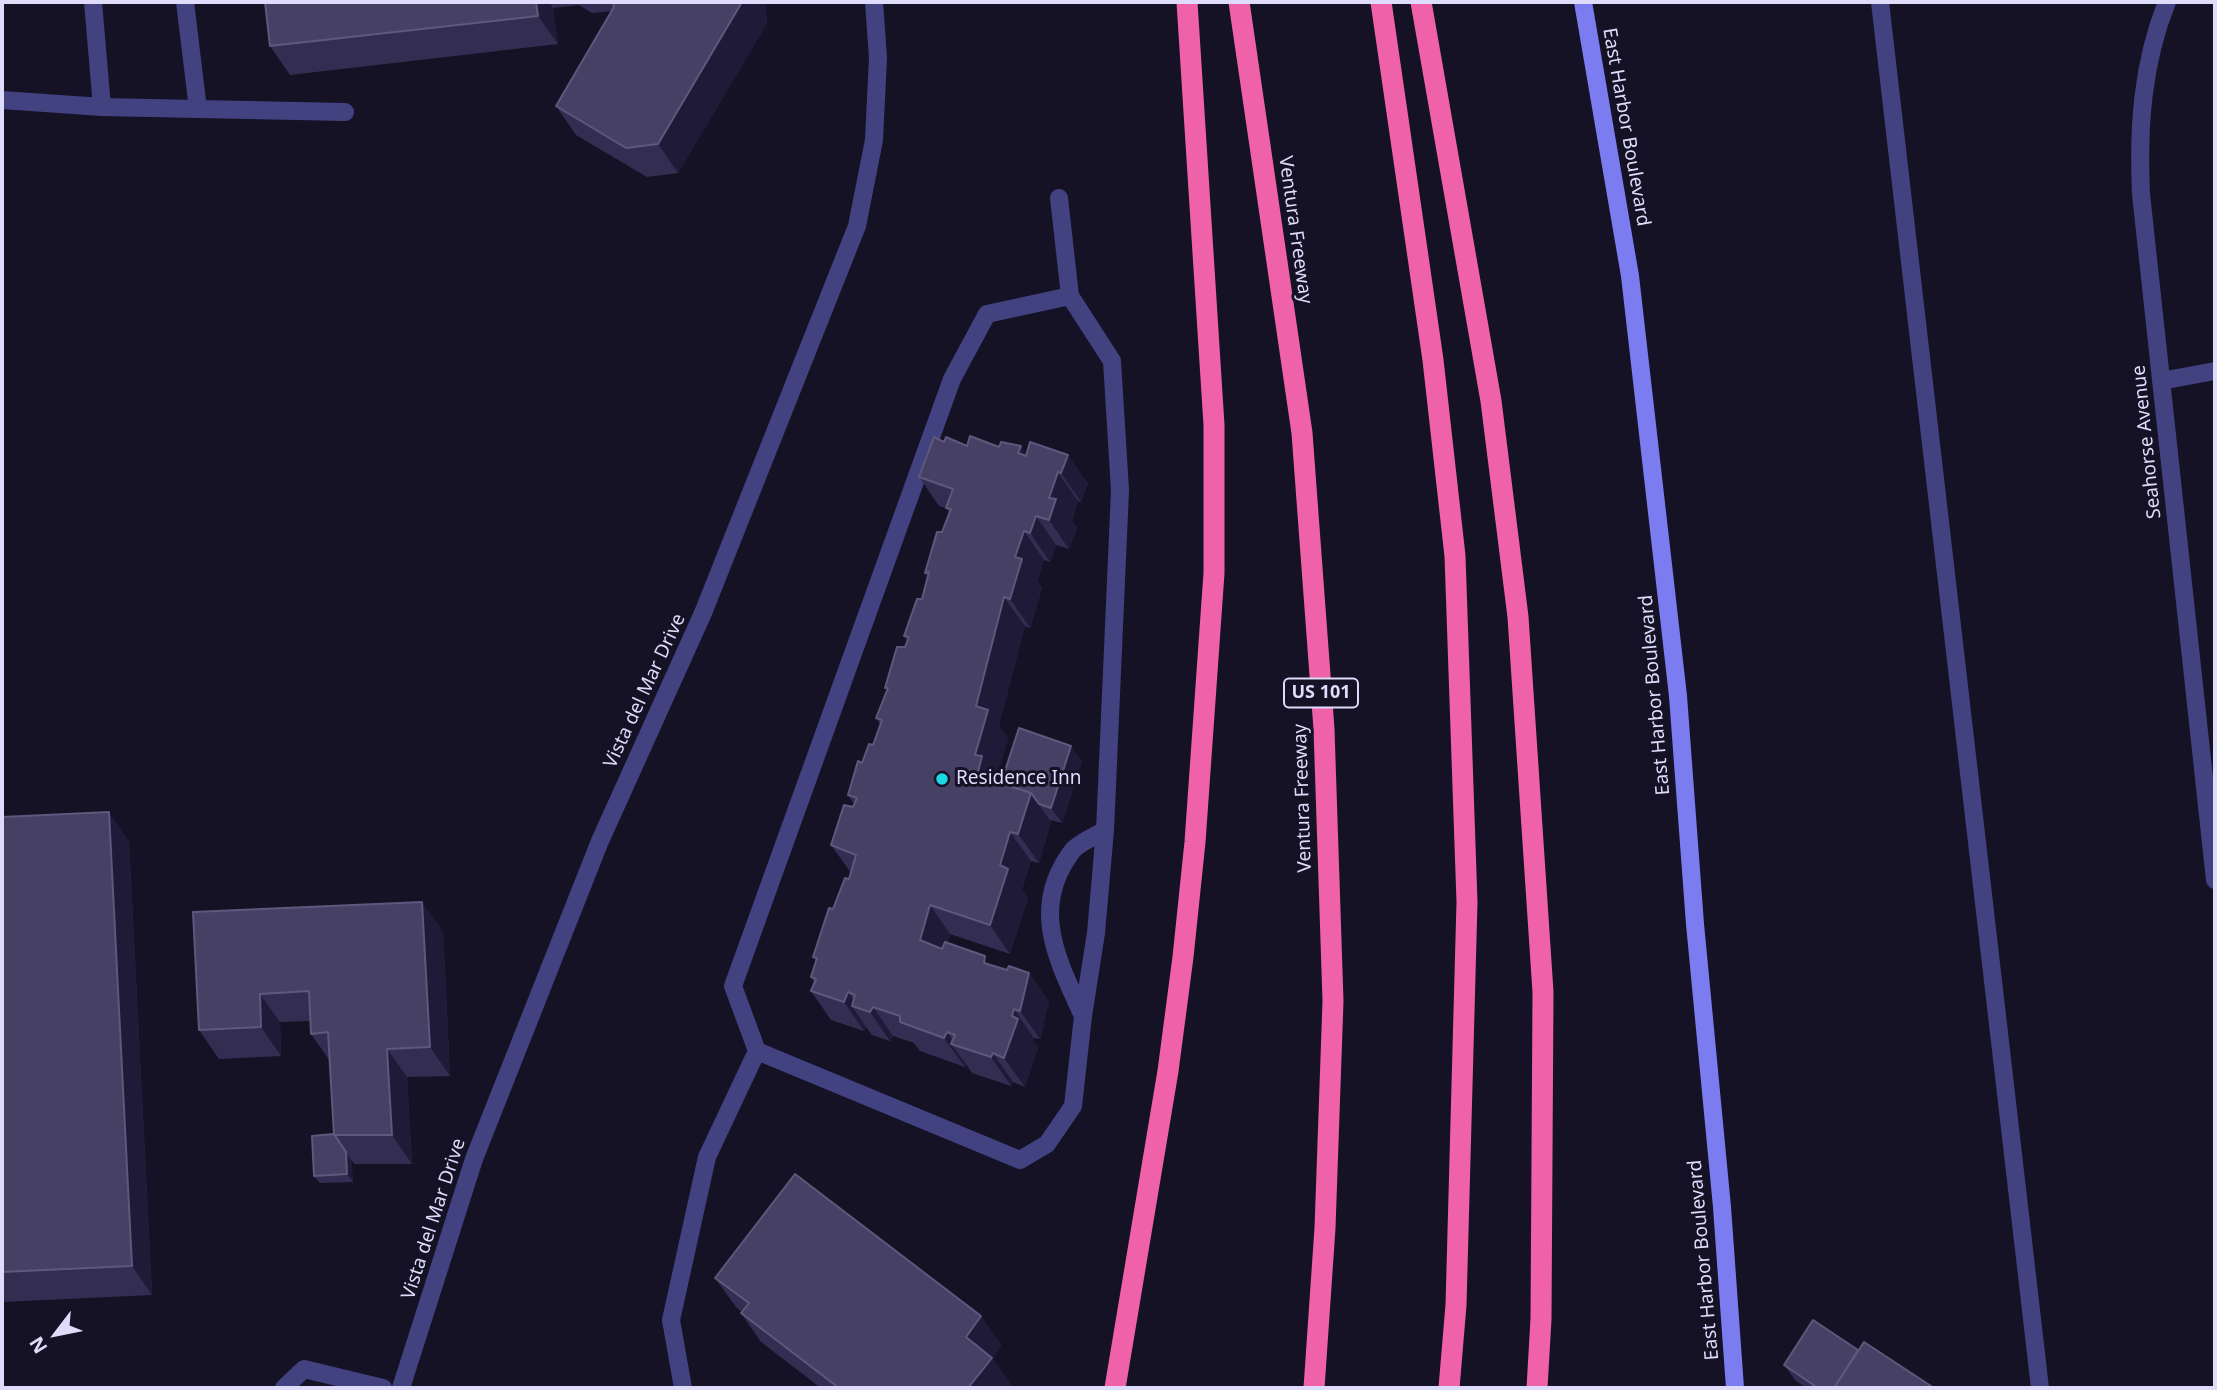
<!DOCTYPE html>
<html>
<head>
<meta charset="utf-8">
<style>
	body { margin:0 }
	#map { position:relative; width:2217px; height:1390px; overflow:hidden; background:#151226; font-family:"Noto Sans",sans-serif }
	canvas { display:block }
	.frame { position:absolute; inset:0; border:4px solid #dedbfb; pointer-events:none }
	.north { position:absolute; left:21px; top:1299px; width:70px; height:70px; -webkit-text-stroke:5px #151226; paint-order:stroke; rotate:238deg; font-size:19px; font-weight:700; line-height:28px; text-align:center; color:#dedbfb }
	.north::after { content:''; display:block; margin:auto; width:24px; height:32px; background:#dedbfb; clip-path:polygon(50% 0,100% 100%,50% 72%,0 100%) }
</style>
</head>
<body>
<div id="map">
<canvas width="2217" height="1390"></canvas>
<div class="frame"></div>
<div class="north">N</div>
</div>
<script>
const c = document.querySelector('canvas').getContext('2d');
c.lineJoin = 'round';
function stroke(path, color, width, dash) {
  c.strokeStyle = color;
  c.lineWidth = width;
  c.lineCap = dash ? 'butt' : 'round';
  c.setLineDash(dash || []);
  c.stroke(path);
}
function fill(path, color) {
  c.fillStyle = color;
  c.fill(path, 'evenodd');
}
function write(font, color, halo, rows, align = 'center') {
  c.font = font + ' "Noto Sans",sans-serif';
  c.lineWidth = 6;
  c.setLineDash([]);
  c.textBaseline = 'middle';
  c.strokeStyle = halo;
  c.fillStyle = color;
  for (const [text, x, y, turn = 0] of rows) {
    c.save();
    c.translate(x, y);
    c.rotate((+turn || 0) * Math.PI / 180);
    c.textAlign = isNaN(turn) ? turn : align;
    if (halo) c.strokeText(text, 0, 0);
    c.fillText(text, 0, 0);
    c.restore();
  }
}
const service = new Path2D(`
	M93,2L102,107L345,112
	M185,2L198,109
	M1880,2L2040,1388
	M2,100L102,107
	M1083,1016C1057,959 1029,907 1073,850C1080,842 1096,836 1105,830
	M757,1051L733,986L952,379L987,314L1070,296
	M284,1388L304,1369L383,1388
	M683,1388L671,1320L707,1157L757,1051L1020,1160L1047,1144L1073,1106L1083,1016L1096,933L1105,830L1120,490L1112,361L1070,296L1059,198`);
const minor = new Path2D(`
	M2167,2C2142,64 2138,128 2141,194L2215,880
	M2161,381L2215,371
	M401,1388L474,1159L600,841L703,613L857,226L874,140L878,58L874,2`);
const secondary = new Path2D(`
	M1583,2L1630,276L1678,696L1695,924L1722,1207L1735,1388`);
const motorway = new Path2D(`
	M1239,2L1302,433L1324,729L1333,1001L1325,1228L1314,1388
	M1381,2L1433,360L1455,556L1467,902L1456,1305L1449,1388
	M1421,2L1491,401L1518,617L1543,992L1541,1319L1537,1388
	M1115,1388L1168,1071L1183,957L1195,842L1214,573V425L1187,2`);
const wall = new Path2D(`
	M265,2H765L767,23L678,173L647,177L576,135L556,106L612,11L592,13L579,5L553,8L558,44L290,75L270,46Z
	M944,442L967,446L999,447L1021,446L1026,454L1088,483L1081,502L1078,501L1072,521L1077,528L1069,549L1056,545L1050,562L1044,560L1037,581L1042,588L1030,628L1025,626L999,725L1008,738L997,777L1001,783L1082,761L1062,823L1050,820L1051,822L1039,863L1031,861L1022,889L1028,898L1010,954L950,934L947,943L990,964L1007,970L1029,973L1049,1002L1040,1039L1034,1038L1033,1041L1038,1048L1025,1087L1013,1082L1011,1086L972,1073L966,1064L965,1067L920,1051L914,1043L893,1036L890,1041L872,1035L866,1027L864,1031L831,1020L811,991L814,982L811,977L816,961L813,957L833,909L849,879L851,873L831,845L854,804L848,795L862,763L873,745L880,724L876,718L887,691L885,688L907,641L904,636L922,599L928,577L925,573L949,512L946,508L939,506L919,477Z
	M2,817L129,841L152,1295L2,1302Z
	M193,912L443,931L450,1076L407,1077L412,1164H355L351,1160L353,1182L320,1183L314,1176L334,1134L330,1061L311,1034L310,1021L280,1022L281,1056L219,1059L199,1030Z
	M715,1278L981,1316L1001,1345L992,1358L1012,1386L1010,1388H821L761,1342L741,1313L742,1312L736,1307Z
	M1858,1350L1934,1388H1806L1795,1380L1784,1365Z`);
const shadedWall = new Path2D(`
	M536,2H549L553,8L558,44L538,16Z
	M742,2H765L767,23L678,173L658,144Z
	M1021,446L1041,475L1018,453Z
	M1068,455L1088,483L1081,502L1061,473Z
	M1058,472L1078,501L1072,521L1077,528L1069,549L1049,520V498Z
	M1036,516L1056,545L1050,562L1030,533Z
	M1024,531L1044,560L1037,581L1042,588L1030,628L1010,599L1015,557Z
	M1004,597L1025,626L999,725L1008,738L997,777L1003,785L977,776L975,755L976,706Z
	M1071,746L1082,761L1062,823L1051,808Z
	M1031,793L1051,822L1039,863L1018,834Z
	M109,812L129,841L152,1295L132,1266Z
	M1010,832L1031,861L1022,889L1028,898L1010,954L990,925L1000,865Z
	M422,902L443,931L450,1076L430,1047Z
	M930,905L950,934L940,969L920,940Z
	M1029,973L1049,1002L1040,1039L1020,1011Z
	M848,992L859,1009L852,1006L866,1027L864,1031L844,1002Z
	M260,994L280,1022L281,1056L261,1027Z
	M873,1007L893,1036L890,1041L870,1012Z
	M1014,1009L1034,1038L1033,1041L1038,1048L1025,1087L1004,1058L1012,1016Z
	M947,1032L956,1046L951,1044L966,1064L965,1067L944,1038Z
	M387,1049L407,1077L412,1164L392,1135Z
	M993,1053L1013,1082L1011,1086L991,1057Z
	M346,1152L351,1160L353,1182L347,1174Z
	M981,1316L1001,1345L992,1358L1012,1386L1010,1388H968L966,1337Z`);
const building = new Path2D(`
	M265,2H536L538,16L270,46Z
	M613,2H742L658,144L626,148L556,106L614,7Z
	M970,436L999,447L1001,442L1021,446L1018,453L1026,456L1030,442L1068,455L1061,473L1058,472L1049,498L1056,499L1049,520L1036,516L1030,533L1024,531L1015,557L1022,559L1010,599L1004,597L976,706L988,710L975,755L982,756L977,776L1031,793L1018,834L1010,832L1000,865L1008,869L990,925L930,905L920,940L942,949L945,942L985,956L984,963L1007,970L1009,966L1029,973L1020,1011L1014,1009L1012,1016L1018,1019L1004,1058L993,1053L991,1057L951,1044L955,1035L947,1032L944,1038L900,1022V1016L873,1007L870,1012L852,1006L855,995L848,992L844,1002L811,991L816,979L811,977L817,958L813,957L829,908L833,909L845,878L849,879L856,855L831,845L844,805L853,807L857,798L848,795L858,761L862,763L869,744L873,745L882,720L876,718L888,688H885L897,647H905L909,637L904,636L917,599H922L929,572L925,573L937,532H942L951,509L946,508L953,489L919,477L934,437L944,442L946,437L967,446Z
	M1019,728L1071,746L1051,808L1039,804L1031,793L1001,783Z
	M109,812L132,1266L2,1272V817Z
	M422,902L430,1047L387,1049L392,1135H334L328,1032L311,1034L309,991L260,994L261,1027L199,1030L193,912Z
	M334,1134L346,1152L347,1174L314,1176L312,1136Z
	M795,1174L981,1316L966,1337L992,1358L968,1388H839L741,1313L749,1303L715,1278Z
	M1813,1320L1858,1350L1834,1388H1818L1784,1365Z
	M1864,1342L1934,1388H1834Z`);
const markers = [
	[942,779,7,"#1bd8e7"]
];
const shields = [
	[1321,693,74]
];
const shieldNames = [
	["US 101",1321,693]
];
const streetNames = [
	["East Harbor Boulevard",1626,127,80],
	["Ventura Freeway",1295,230,82],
	["Seahorse Avenue",2147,442,-96],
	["Vista del Mar Drive",645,691,-65],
	["East Harbor Boulevard",1655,695,-95],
	["Ventura Freeway",1303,798,-92],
	["Vista del Mar Drive",434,1219,-72],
	["East Harbor Boulevard",1704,1260,-95]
];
const poiNames = [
	["Residence Inn",956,779]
];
stroke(service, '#434280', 18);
stroke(minor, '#434280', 18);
stroke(secondary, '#7c7cf1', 18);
stroke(motorway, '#ef62a9', 21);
fill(wall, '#342d52');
fill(shadedWall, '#201a39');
fill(building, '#464064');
stroke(building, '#5e587c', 2);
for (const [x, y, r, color] of markers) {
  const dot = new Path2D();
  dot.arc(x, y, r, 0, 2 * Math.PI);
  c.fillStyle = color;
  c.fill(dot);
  stroke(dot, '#151226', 2.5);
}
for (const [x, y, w] of shields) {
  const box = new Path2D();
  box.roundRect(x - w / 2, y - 14.5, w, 29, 5);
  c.fillStyle = '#151226';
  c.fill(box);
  stroke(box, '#dedbfb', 2);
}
write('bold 18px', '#dedbfb', null, shieldNames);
write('19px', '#dedbfb', '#151226', streetNames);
write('19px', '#dedbfb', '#151226', poiNames, 'left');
</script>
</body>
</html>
